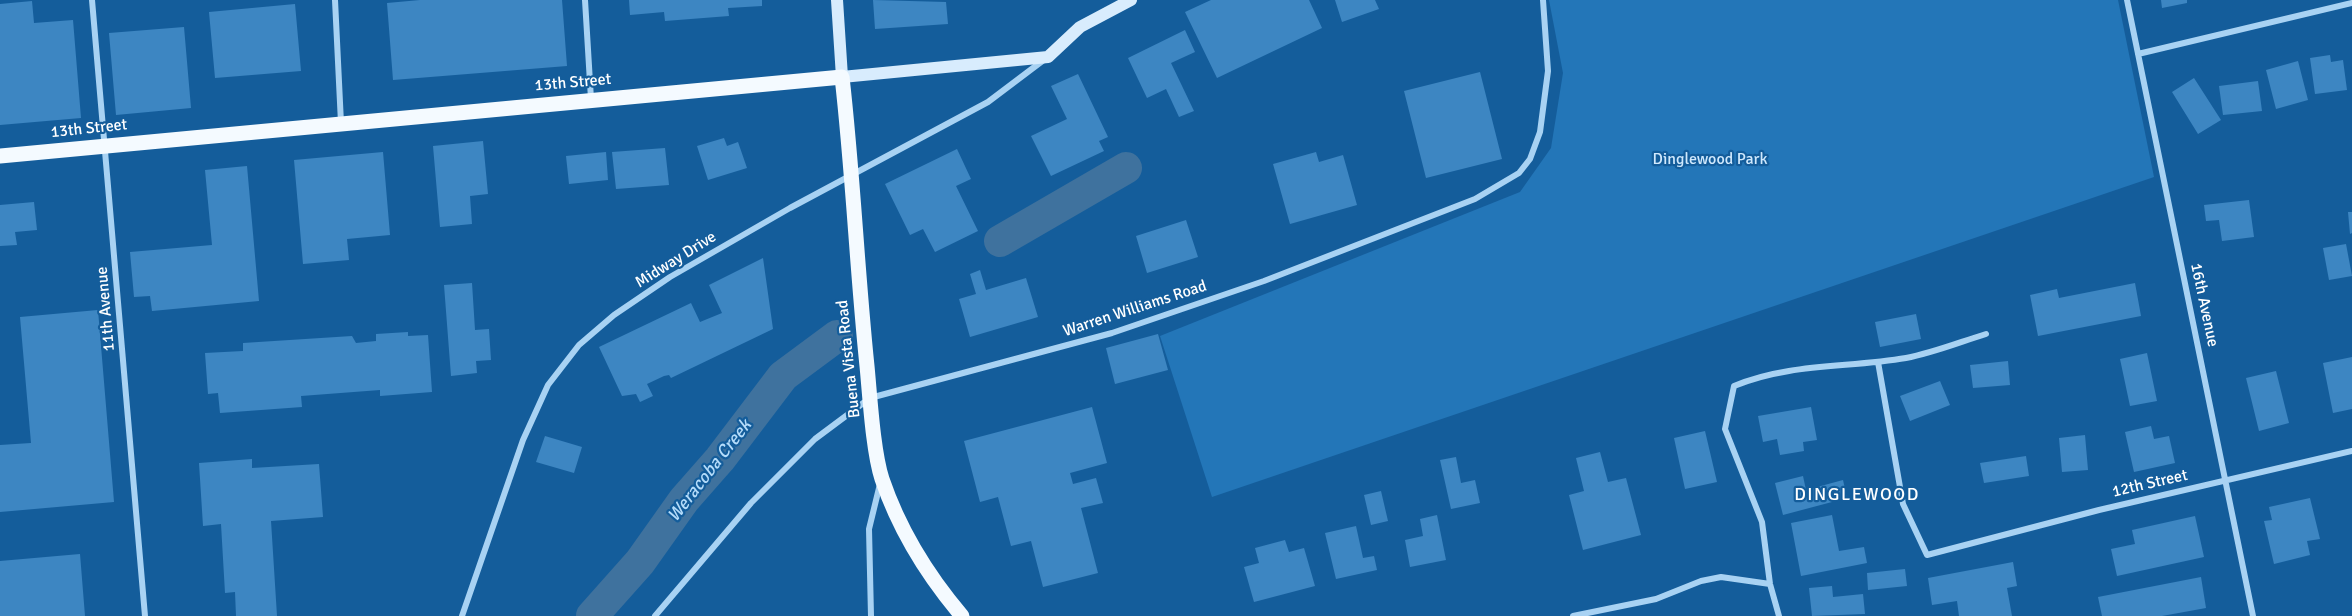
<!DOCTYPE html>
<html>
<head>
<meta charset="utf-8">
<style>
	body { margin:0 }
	canvas { display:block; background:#145d9b }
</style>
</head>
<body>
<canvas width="2352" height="616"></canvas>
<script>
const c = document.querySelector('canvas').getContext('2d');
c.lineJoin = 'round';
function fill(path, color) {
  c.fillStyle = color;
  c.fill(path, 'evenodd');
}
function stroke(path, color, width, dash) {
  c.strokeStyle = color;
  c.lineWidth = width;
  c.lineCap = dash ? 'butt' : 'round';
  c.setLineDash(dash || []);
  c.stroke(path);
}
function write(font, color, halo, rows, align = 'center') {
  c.font = font + ' Signika,sans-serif';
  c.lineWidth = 4.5;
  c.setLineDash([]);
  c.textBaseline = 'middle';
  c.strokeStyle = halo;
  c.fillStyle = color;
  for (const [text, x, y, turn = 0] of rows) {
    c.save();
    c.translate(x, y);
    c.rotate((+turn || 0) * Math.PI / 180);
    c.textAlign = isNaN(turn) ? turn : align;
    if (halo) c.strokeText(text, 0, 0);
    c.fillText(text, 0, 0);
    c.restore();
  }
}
const green = new Path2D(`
	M1549,0H2118L2154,177L1212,497L1160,336L1520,192L1551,148L1563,73Z`);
const river = new Path2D(`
	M1000,241L1126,168
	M592,616L640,562L684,500L720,459L783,376L837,336`);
const building = new Path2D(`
	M420,0H562L567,66L393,80L387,3Z
	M629,0H762V6L728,8L729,16L665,21L664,12L630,15Z
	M873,0L946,2L948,24L875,29Z
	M1211,0H1309L1322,28L1217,78L1185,12Z
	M1335,0H1375L1379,9L1342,22Z
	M2161,0H2187V3L2162,8Z
	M32,1L34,23L73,20L81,118L0,125V4Z
	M295,4L301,71L215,78L209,12Z
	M184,27L191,108L116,115L109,33Z
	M1185,30L1195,52L1171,63L1194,111L1179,117L1166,89L1147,98L1128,58Z
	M2330,55L2331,62L2343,60L2347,90L2315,94L2310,58Z
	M2298,61L2308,100L2276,109L2266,70Z
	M1480,72L1502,159L1426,178L1404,91Z
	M1078,74L1108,137L1099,141L1104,151L1051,176L1031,136L1067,119L1051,86Z
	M2194,78L2221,120L2198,134L2172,92Z
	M2258,81L2262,111L2223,115L2219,86Z
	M724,138L727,146L738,142L747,168L708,180L697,146Z
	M483,141L488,194L470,196L472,224L440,227L433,146Z
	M665,148L669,185L616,189L612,152Z
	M957,149L971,179L956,186L978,231L935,252L923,229L910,235L885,184Z
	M383,152L390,235L347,239L349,260L303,264L294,160Z
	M606,152L608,180L569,184L566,156Z
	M1316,152L1319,162L1343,155L1357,205L1290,224L1273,164Z
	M247,166L259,301L152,311L150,296L134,297L130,252L212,245L205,170Z
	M2249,200L2254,237L2222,241L2219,220L2206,221L2204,205Z
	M34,202L37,230L15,232L17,245L0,246V205Z
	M2348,212H2352V233L2350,234Z
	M1186,220L1198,257L1147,273L1136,236Z
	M2346,244L2352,276L2329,280L2323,248Z
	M763,258L773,329L671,378L669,375L664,376L647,384L653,396L640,402L636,394L622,396L599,347L691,303L700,322L722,313L709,285Z
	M980,270L986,290L1026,278L1038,317L970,337L959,299L976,294L970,274Z
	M472,283L475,330L489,329L491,360L476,361L477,373L451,376L444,285Z
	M2135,283L2141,316L2038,336L2030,295L2057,289L2059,298Z
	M98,310L114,502L0,512V445L31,443L20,317Z
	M1916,314L1921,339L1880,347L1875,322Z
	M408,332V336L428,335L432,392L380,396V390L301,396L302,407L220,413L218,393L208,394L205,353L243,351V343L352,336L356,343L376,341V334Z
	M1158,334L1168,370L1115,384L1106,348Z
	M2147,353L2157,401L2130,406L2120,359Z
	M2352,357V409L2333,413L2323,363Z
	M2008,361L2010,385L1973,388L1970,365Z
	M2276,371L2289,423L2259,431L2246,378Z
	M1940,381L1950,405L1910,421L1900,396Z
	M1092,407L1107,463L1070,473L1073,484L1096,478L1103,503L1081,508L1098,573L1043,587L1031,541L1011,546L998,497L980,502L964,441Z
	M1811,407L1817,440L1803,442L1804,451L1780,455L1777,439L1763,442L1758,416Z
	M2151,426L2154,439L2169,436L2175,463L2134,472L2125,432Z
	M1705,431L1717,482L1685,489L1674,438Z
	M2085,435L2088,470L2062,472L2059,438Z
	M545,436L582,447L574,473L536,462Z
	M1600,452L1608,482L1626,478L1641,535L1583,550L1569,495L1584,491L1576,458Z
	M2026,456L2029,476L1984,483L1980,463Z
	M1456,457L1461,483L1475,480L1480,503L1451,509L1440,460Z
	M252,459V468L319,464L323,517L271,521L277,616H236L235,592L225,593L221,524L203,526L199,463Z
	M1803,476L1806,490L1843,480L1847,498L1783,515L1775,483Z
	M1381,491L1388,521L1371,525L1364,495Z
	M2310,498L2320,539L2307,541L2310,555L2274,564L2264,521L2272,520L2269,507Z
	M1437,515L1446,560L1410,567L1405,540L1423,536L1420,519Z
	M1832,515L1839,551L1864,547L1867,563L1801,576L1791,523Z
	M2195,516L2204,557L2117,576L2111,549L2135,544L2132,530Z
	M1356,526L1363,558L1374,556L1377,570L1336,579L1325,533Z
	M1285,540L1289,552L1304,548L1315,586L1254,602L1244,567L1259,563L1255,548Z
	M80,554L85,616H0V561Z
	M2013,562L2017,586L2007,588L2012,616H1959L1957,601L1932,605L1928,578Z
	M1905,569L1907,586L1868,590L1867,573Z
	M2201,577L2206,608L2162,616H2102L2098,597Z
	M1832,586L1833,597L1863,594L1865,614L1812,616L1809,588Z`);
const street = new Path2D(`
	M92,0L145,616
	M335,0L341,123
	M585,0L591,99
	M2127,0L2253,616
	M2138,54L2352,3
	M1878,362L1903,504L1927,555L2099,510L2352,451
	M462,616L523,440L548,385L579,345L614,315L670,277L790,208L988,102L1045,59
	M655,616L751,503L815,439L870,398L1112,333L1264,281L1475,199L1519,173L1530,159L1540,132L1548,71L1543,0
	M871,616L869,529L880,484
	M1573,616L1656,599L1701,581L1721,577L1770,584
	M1779,616L1770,584L1762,522L1725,429L1734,386C1789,363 1848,368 1906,358C1933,353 1960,342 1986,334`);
const secondary = new Path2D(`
	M837,0L842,77L1048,57L1080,27L1131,0`);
const primary = new Path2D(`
	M0,156L842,77C853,173 857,270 867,366C870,397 873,451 882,479C899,529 928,576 962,616`);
const streetNames = [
	["13th Street",573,83,-5],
	["13th Street",89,129,-6],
	["Midway Drive",676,260,-32],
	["16th Avenue",2204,305,78],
	["11th Avenue",106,309,-95],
	["Warren Williams Road",1135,309,-18],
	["Buena Vista Road",849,359,-96],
	["12th Street",2150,484,-13]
];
const parkNames = [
	["Dinglewood Park",1710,160]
];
const waterNames = [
	["Weracoba Creek",710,471,-52]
];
const neighbourhoodNames = [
	["DINGLEWOOD",1857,495]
];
fill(green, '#2376b8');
stroke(river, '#3f729e', 32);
fill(building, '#3d86c2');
stroke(street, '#a8d2f3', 6);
stroke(secondary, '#d8ecfd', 12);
stroke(primary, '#f4faff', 15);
write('16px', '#fff', '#145d9b', streetNames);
write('16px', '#d0e9fd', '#145d9b', parkNames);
write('italic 18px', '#b5dcfa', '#145d9b', waterNames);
c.letterSpacing = '1.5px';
write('18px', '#fff', '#145d9b', neighbourhoodNames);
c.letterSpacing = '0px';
</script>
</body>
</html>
